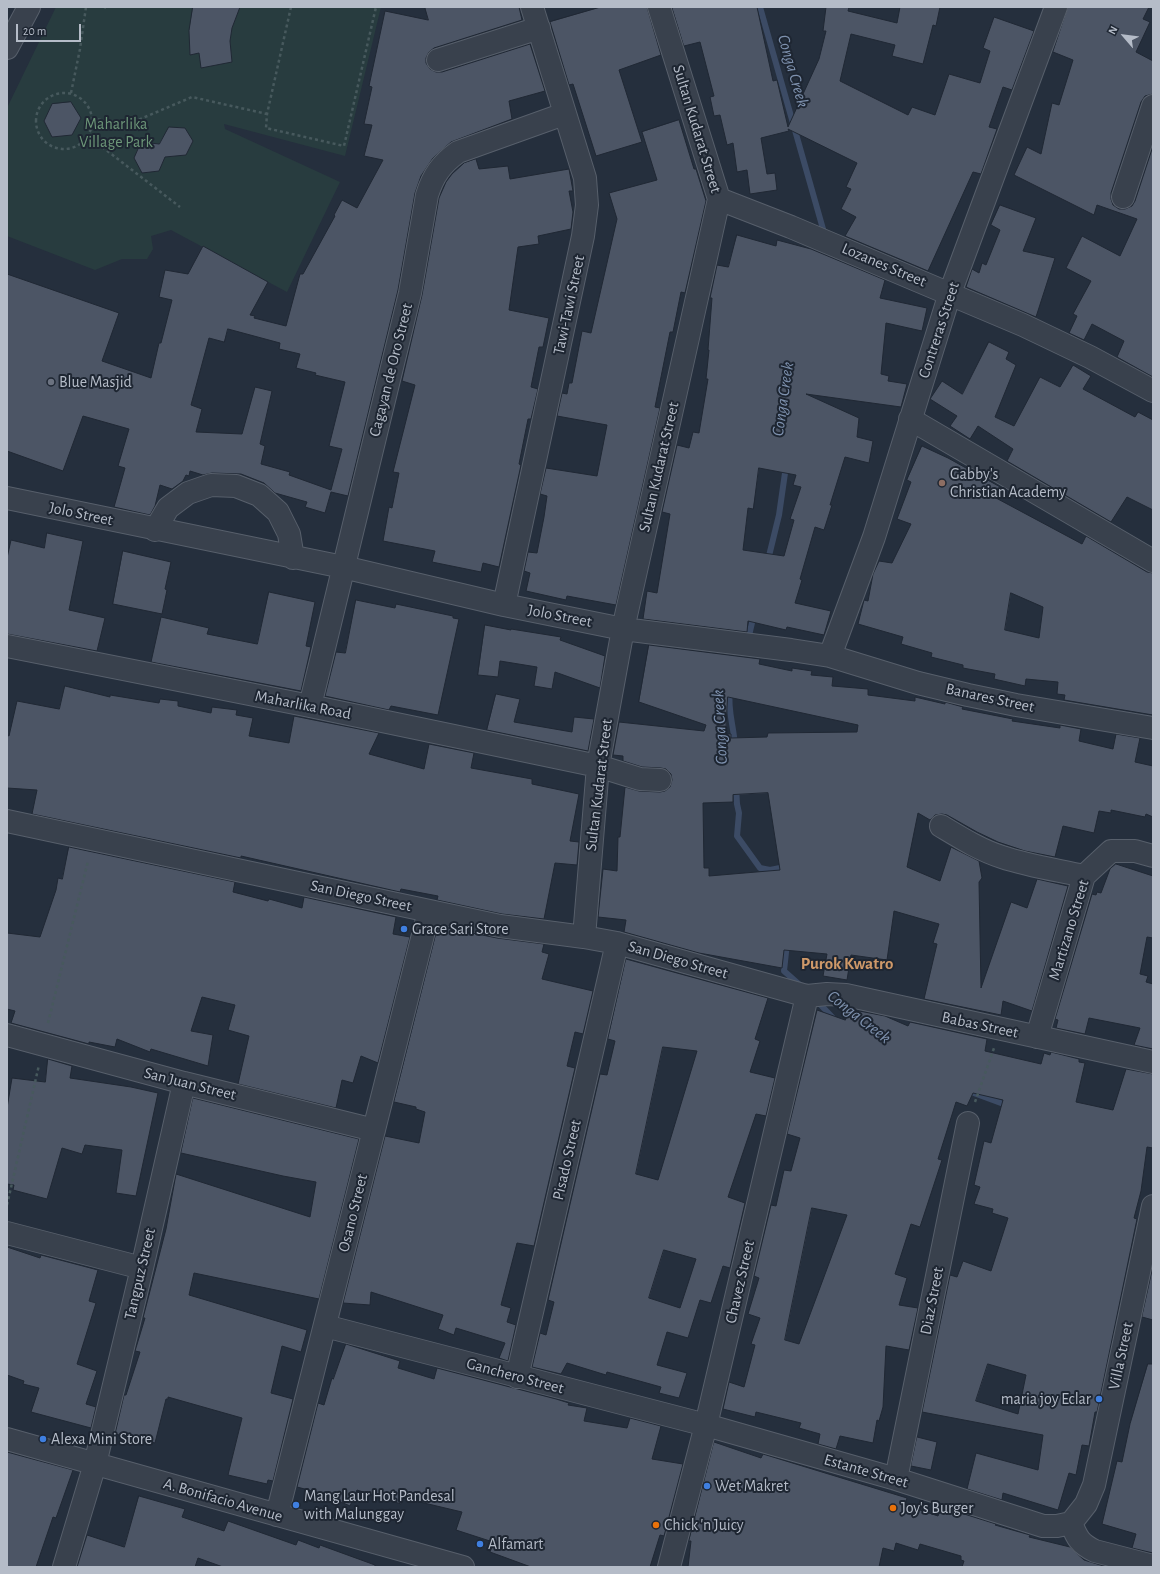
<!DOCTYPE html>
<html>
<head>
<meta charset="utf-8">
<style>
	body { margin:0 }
	#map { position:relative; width:1160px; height:1574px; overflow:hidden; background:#252f3d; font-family:"Alegreya Sans",sans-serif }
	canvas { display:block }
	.frame { position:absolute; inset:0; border:8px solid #b5bcc8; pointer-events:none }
	.north { position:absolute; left:1104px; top:16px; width:40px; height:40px; -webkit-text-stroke:3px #1e2632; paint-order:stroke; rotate:298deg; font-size:11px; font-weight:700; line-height:16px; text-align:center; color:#b5bcc8 }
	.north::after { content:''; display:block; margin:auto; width:14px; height:18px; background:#b5bcc8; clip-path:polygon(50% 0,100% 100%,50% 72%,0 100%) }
	.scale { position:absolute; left:16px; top:24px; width:65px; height:18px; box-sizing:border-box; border:2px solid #b5bcc8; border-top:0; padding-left:5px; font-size:12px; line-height:14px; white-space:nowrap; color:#b5bcc8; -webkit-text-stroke:3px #1e2632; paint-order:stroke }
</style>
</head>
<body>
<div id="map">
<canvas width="1160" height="1574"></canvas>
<div class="frame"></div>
<div class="north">N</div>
<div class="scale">20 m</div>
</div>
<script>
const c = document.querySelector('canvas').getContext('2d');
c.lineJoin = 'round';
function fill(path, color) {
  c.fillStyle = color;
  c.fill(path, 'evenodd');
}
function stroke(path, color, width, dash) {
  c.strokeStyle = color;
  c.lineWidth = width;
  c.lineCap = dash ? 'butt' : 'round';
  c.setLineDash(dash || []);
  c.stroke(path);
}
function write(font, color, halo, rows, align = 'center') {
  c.font = font + ' "Alegreya Sans",sans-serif';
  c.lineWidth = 4;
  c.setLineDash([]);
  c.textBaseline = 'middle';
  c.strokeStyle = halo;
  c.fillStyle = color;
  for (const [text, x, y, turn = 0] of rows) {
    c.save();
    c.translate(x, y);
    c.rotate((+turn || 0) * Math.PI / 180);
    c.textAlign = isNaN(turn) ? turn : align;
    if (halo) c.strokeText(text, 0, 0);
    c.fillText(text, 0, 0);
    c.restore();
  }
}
const green = new Path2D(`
	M56,7H381L345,156L224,124L225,129L340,182L287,292L171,230L151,236L153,249L147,259H122L95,270L7,236V108Z`);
const stream = new Path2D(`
	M760,7L825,236
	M768,560L779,515L786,466
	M748,640L754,614
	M730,690C727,709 734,727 735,746
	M736,787L737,804L739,813L737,836L760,868L770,870L780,868V874
	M787,943L784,971L801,986
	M816,1000L835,1020
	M971,1092L1009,1106`);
const building = new Path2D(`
	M193,7H240L232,28L230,41L232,62L201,68L199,53L190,55L189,31Z
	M425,7H519L522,20L434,48L429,52L426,58V63L430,69L436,72H442L530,44L545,91L509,101L512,119L451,142L433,158L421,176L415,193L398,290L348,496L331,492L325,513L305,507L307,502L275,493L264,483L241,474L212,473L203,475L190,471L189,476L186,475L183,481L172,489L160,485L155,506L150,515L114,507L125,468L118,466L129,429L83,416L63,471L7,451V274L119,313L102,361L151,378L159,343H161L172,300L159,297L165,270L188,274L203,246L268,282L250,315L255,316L254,318L286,326L300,274H303L335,216L334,215L342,200L357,208L383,160L364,156L372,125L364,124L372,87L369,86L385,11L428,20ZM228,329L280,343L279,349L300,354L296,368L316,373L315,375L345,382L329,446L342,449L331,490L289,475L290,472L261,464L265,446L260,444L272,391L255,387L242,434L196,432L202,409L191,405L209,338L224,342Z
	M601,7H647L661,55L619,70L642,142L596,156L573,84L569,85L550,22Z
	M672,7H757L773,81L777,80L788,127L819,59L826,31H823L826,7H849L848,11L897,23L900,7H940L936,26L933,25L923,64L892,56L895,45L851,34L840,81L908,115L912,107L935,115L949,74L980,83L990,51L983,48L994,17L1034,31L1012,90L1003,87L989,127L997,129L981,174L973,172L928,271L845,236L856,217L841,209L851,189L846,187L857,163L788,129L789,131L761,138L767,174L775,173L777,190L750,194L747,170L737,172L733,143L727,145L720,115L714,116L710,97L714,96L700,42L684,46Z
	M1068,7H1149L1143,19L1150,22L1136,52L1153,61V94L1145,96L1141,102L1111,193V199L1113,205L1119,209H1125L1132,206L1135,201L1153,146V377L1117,357L1124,341L1092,324L1084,340L1069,333L1077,316L1073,314L1091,281L1066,268L1082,236L1120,256L1137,219L1097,205L1094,215L1014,175L1027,147L1041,154L1052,103L1059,105L1073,60L1053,52Z
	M71,102L81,118L72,135L52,137L44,121L52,104Z
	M679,120L694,169H696L706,201L685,293L681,292L673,332H670L655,407L660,408L616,605L567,596L566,600L526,591L530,573L524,571L528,552L537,553L544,517L547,496L540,494L546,468L597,476L607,425L557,416L562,393L567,394L569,383H572L582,331L591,333L617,219L609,193L657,180L642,132Z
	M169,127L185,128L193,141L186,155L165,157L159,171L142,173L134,158L141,142L159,144Z
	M476,159L479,169L508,166L510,179L569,169L573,191H569L573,212L571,229L538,236L539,244L518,247L509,310L549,318L543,347H539L531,387L538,389L531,419H528L519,464L521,465L499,567L483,563L481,572L432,562L435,551L383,541L389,507L392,508L399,473L393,472L415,385L402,381L422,295L439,198L446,182L452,174L464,163Z
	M1000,205L1036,218L1023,251L1055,258L1036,317L966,287L972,269L979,273L982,263L986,265L1000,230L991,225Z
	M737,235L776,246L777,240L811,249L885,280L880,298L927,308L922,331L886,323L881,374L889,376L888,381L907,384L901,407L806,394L859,418L857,437L873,441L869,463L845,457L830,505H832L824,530L815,527L800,579L802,580L795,603L831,611L824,635L787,627L786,630L748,621L747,632L643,619L647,591L657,593L670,514L662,512L677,445L689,448L693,432L699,433L708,379H706L709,350H708L712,298H710L717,265L728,267ZM759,468L796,475L793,485L801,487L790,519L794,520L784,556L743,550L748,508L753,509Z
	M989,342L1009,352L1006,359L1016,365L995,417L1014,426L1040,377L1060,387L1073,365L1091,376L1083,389L1135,417L1138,412L1153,420V510L1127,497L1111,522L1007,461L1013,449L978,426L970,439L950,426L957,416L930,399L942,381L962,394Z
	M922,446L948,458L1002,488L996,498L1082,544L1086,536L1147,572L1153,573V715L1064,700L1065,695L1057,694L1058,682L1026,679L1025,686L994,679L995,674L963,668V665L931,657L932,653L901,644L903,637L858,624L864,600L868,601L873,574L879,561L892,563L911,524L897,519L911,482L907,480ZM1011,593L1043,607L1039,638L1005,630Z
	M47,533L83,541L69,610L105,618L97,651L7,634V558L11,540L44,548Z
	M123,551L171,562L165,589L167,590L162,614L113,604Z
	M269,592L315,602L306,646L311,647L301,691L151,662L161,617L209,628L207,634L257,644Z
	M356,600L395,608L396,604L453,616V618L459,619L438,715L391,706L389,710L325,696L336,652L345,653Z
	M485,625L511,630V629L561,637L560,640L605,656L600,688L555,672L552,689L534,686L537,667L500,661L498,677L478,675Z
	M649,645L752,658L760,659L759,664L792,671V668L812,671L811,675L833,677L832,686L868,689V695L915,701V697L945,704V702L963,707L962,709L1013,719L1012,721L1060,728V725L1081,729L1079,741L1113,749L1116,734L1140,738L1135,762L1153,766V817L1146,814L1145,817L1111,810V813L1099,811L1094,833L1063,826L1055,857L1025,851L998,842L977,832L947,815L942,814L935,815L930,820L918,813L907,867L940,881L951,847L979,861L982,878L979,882L981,988L1011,902L1027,908L1037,879L1068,886L1032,1011L1003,1001L1001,1015L924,999L937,944L933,943L939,924L894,911L887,960L851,955L847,980L823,976L827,954L784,950L782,968L699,953L624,932L626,920L598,917L603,869L617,871L618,837H620L625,787L639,791L660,792L665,791L670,787L672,780L671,774L666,769L661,768L642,767L623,761V756L613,755L619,722L704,731L706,725L639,702ZM728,697L858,725L857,732L768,733L767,737L731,738V734H726ZM768,793L780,870L709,876V868H704L703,803L733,802V795Z
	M65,686L110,697V695L159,703L160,699L178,701V706L211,713L212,707L237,710L236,715L253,718L249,736L289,743L294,716L379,733L369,754L424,769L429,744L474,753L471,768L532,779V784L579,794L570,841L579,842L577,865L555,863L544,919L502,914L437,900L438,896L401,889L400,892L241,856V858L32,814L37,790L7,788V735L9,736L17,701L59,709Z
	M496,694L520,699L514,722L572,732L574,717L594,719L588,751L487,730Z
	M69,847L235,882L233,892L268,901L269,899L302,908L304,897L396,917L393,934L410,937L378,1063L361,1056L353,1083L342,1080L336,1108L238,1084L249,1036L228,1030L235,1005L202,997L191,1031L213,1035L208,1066L151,1049L150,1052L117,1039L115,1047L89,1042V1044L11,1023L15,1011L7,1009V933L40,937L56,890L58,878L62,879Z
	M1116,864L1153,876V938L1147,937L1140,974L1148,976L1146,982L1153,984V1049L1134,1045L1140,1028L1089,1018L1085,1034L1056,1028L1058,1020L1055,1019L1092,894L1096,895L1097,892L1101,893L1110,869Z
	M438,926L497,938L544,944L542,952L549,954L542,979L593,991L583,1034L575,1032L567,1066L575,1068L534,1246L517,1243L501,1305L511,1308L507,1322L516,1325L508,1361L499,1358L505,1343L456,1328L454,1335L438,1329L443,1315L371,1292L370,1305L343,1303L385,1136L419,1143L425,1112L416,1109V1107L394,1102Z
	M626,959L768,998L755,1039L760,1041L750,1072L775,1078L766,1116L756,1114L728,1197L745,1203L730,1268L723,1266L711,1303L700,1300L688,1338L667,1332L657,1365L687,1373L679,1398L659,1393L661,1387L607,1372L606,1375L567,1363L561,1374L532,1367L540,1333L546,1335L554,1302L548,1300L600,1074L607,1075L615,1041L608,1039ZM663,1047L697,1051L658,1180L636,1174ZM664,1250L696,1259L680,1308L649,1298Z
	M849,1009L885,1016L908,1026L910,1022L987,1039L985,1051L1041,1064L1044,1053L1050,1055L1051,1052L1079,1059V1062L1085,1063L1076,1102L1113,1110L1126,1069L1153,1074V1148L1147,1147L1141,1191L1134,1218L1137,1219L1097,1412H1095L1089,1446L1082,1445L1076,1475L1069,1473L1058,1510L1003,1493L1002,1500L967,1489L976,1453L1038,1470L1043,1435L922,1412L950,1275L957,1277L963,1261L991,1271L1008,1218L992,1213L993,1209L974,1204L980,1187L974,1185L984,1141L991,1143L1003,1100L973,1093L967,1106L956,1102L938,1159L942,1160L920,1227L911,1224L895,1274L907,1278L899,1305L918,1308L909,1350L886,1346L883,1407L879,1421L877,1420L873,1443L840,1436L836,1449L818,1444L820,1434L799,1428L801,1423L756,1412L755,1417L723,1409L729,1382L744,1387L755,1345L751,1344L760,1318L748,1314L759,1278L754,1276L771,1205L776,1206L784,1170L791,1171L800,1138L787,1134L817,1010L845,1020ZM812,1208L847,1215L799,1344L785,1340ZM988,1364L1026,1375L1018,1414L976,1401Z
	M48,1059L72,1066L70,1078L131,1087L158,1093L136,1196L116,1193L122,1150L85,1145L82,1154L62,1148L47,1199L13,1190L14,1185L7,1184V1108L12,1078L45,1082Z
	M193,1098L359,1139L319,1299L194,1273L189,1295L307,1330L301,1352L282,1346L271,1393L293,1399L273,1481L268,1480L267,1484L228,1475L242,1418L168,1397V1399H166L155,1443L115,1434L124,1395H126L140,1352L135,1351L145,1318H143L166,1229L176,1174L310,1217L316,1182L283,1176L181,1153Z
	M7,1247L40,1258L41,1255L98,1270L89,1301L96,1303L77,1364L97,1371L86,1404L96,1407L91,1428L31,1412L39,1388L23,1384L24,1381L7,1375Z
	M1153,1266V1320L1142,1317Z
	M346,1344L400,1361L398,1368L434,1379L437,1368L556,1399L569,1403L568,1405L587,1408L584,1421L627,1428L630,1418L661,1426L652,1459L683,1464L664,1536L660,1535L650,1567H531L490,1552L493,1542L456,1530L462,1512L403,1498L401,1504L357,1490L350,1506L320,1493L297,1487L318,1403L324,1405L332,1378L333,1379Z
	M1148,1364H1153V1553L1132,1548L1136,1534L1102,1524L1117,1461L1122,1462L1130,1424Z
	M917,1437L937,1442L931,1470L911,1466Z
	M714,1442L761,1458L763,1454L907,1498L905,1505L938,1516L941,1508L961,1513L996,1524L995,1525L1030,1535L1029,1537L1070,1547L1084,1560L1107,1567H962L964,1561L961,1560V1556L920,1544L918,1550L896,1543L894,1551L883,1548L879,1567H688L691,1541H689Z
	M7,1452L73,1470L56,1518L53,1517L36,1567H7Z
	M139,1496L185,1509L182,1517L224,1531L228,1521L296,1545L298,1540L319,1548L320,1545L375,1565V1567H223L198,1558L195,1567H77L87,1535L124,1547Z`);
const path = new Path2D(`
	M104,7L106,8
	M291,7L267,114L266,128L344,146L376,7
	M71,93L80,49L86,7
	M36 121a28 28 0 1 1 56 0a28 28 0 1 1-56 0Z
	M92,119L131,123L192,97L267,114
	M88,136L180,207
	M48,1023L88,861
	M975,1102L994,1048
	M7,1205L39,1065`);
const minor = new Path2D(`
	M7,48L29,7
	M438,60L539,28
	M1123,197L1153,106
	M719,199L791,227L1023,325L1090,357L1153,391
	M910,419L1153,561
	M7,498L343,567L504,605L623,629L791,650L830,656L918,683L968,695L1016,705L1153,728
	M155,530L168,508L188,493L211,485L236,486L259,495L278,512L289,534L293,558
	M504,605L583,236L587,205L585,178L532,7
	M7,646L310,706L598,766L640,779L660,780
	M830,656L874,537L950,293L1056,7
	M310,706L410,293L427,195C433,176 441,164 458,152L564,114
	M7,821L500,926L584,937L617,943L807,996L827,994L846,995L1153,1062
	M941,826C961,838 980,850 1002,857C1029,866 1057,870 1084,876
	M584,937L598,766L623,629L719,199L659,7
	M7,1035L184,1083L374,1130
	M1037,1037L1084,876L1111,851H1135L1153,856
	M7,1233L142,1268
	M325,1326L706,1425L896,1479L1043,1526H1057L1071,1523
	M517,1377L617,943
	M7,1439L463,1567
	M896,1479L968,1123
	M277,1515L429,911
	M1071,1523L1086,1504L1094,1485L1153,1206
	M1071,1523C1077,1538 1080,1544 1095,1551L1153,1566
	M64,1567L95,1464L142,1268L184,1083
	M669,1567L706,1425L807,996`);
const markers = [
	[51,382,4,"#6b7280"],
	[942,483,4,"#8d6e63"],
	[404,929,4,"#3f7fe0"],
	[1099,1399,4,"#3f7fe0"],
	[43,1439,4,"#3f7fe0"],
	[707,1486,4,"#3f7fe0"],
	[296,1505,4,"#3f7fe0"],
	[893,1508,4,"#e8710a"],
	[656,1525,4,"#e8710a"],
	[480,1544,4,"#3f7fe0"]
];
const parkNames = [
	["Maharlika",116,124],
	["Village Park",116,142]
];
const streetNames = [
	["Sultan Kudarat Street",697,129,73],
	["Lozanes Street",884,265,23],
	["Tawi-Tawi Street",569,305,-78],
	["Contreras Street",939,330,-72],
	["Cagayan de Oro Street",391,370,-76],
	["Sultan Kudarat Street",659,467,-77],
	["Jolo Street",81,514,12],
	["Jolo Street",560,616,11],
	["Banares Street",990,698,12],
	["Maharlika Road",303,705,11],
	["Sultan Kudarat Street",599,785,-83],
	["San Diego Street",361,896,12],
	["Martizano Street",1069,930,-73],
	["San Diego Street",678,960,16],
	["Babas Street",980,1025,12],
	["San Juan Street",190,1084,14],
	["Pisado Street",567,1160,-77],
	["Osano Street",353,1213,-76],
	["Tangpuz Street",140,1274,-77],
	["Chavez Street",740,1282,-77],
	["Diaz Street",932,1301,-79],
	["Villa Street",1121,1356,-78],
	["Ganchero Street",515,1376,15],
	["Estante Street",866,1471,16],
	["A. Bonifacio Avenue",223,1500,16]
];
const poiNames = [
	["Blue Masjid",59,382],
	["Gabby's",950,474],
	["Christian Academy",950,492],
	["Grace Sari Store",412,929],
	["maria joy Eclar",1091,1399,"right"],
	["Alexa Mini Store",51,1439],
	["Wet Makret",715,1486],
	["Mang Laur Hot Pandesal",304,1496],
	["with Malunggay",304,1514],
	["Joy's Burger",901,1508],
	["Chick 'n Juicy",664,1525],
	["Alfamart",488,1544]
];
const waterNames = [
	["Conga Creek",793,71,74],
	["Conga Creek",783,399,-82],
	["Conga Creek",720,727,-93],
	["Conga Creek",859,1017,38]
];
const neighbourhoodNames = [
	["Purok Kwatro",847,964]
];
fill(green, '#283c3f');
stroke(stream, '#3c4b65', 6);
fill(building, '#4c5565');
stroke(building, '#202834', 1);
stroke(minor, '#575f6b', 24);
stroke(path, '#47595d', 2.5, [3, 3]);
stroke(minor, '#39414d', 22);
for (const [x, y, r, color] of markers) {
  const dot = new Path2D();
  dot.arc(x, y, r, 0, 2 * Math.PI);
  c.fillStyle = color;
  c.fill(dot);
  stroke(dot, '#1e2632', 1.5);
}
write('16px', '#6d9779', '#1e2632', parkNames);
write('16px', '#b5bcc8', '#1e2632', streetNames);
write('16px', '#b5bcc8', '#1e2632', poiNames, 'left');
write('italic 17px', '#7e91ae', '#1e2632', waterNames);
write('bold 17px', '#cf9969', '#1e2632', neighbourhoodNames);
</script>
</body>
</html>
